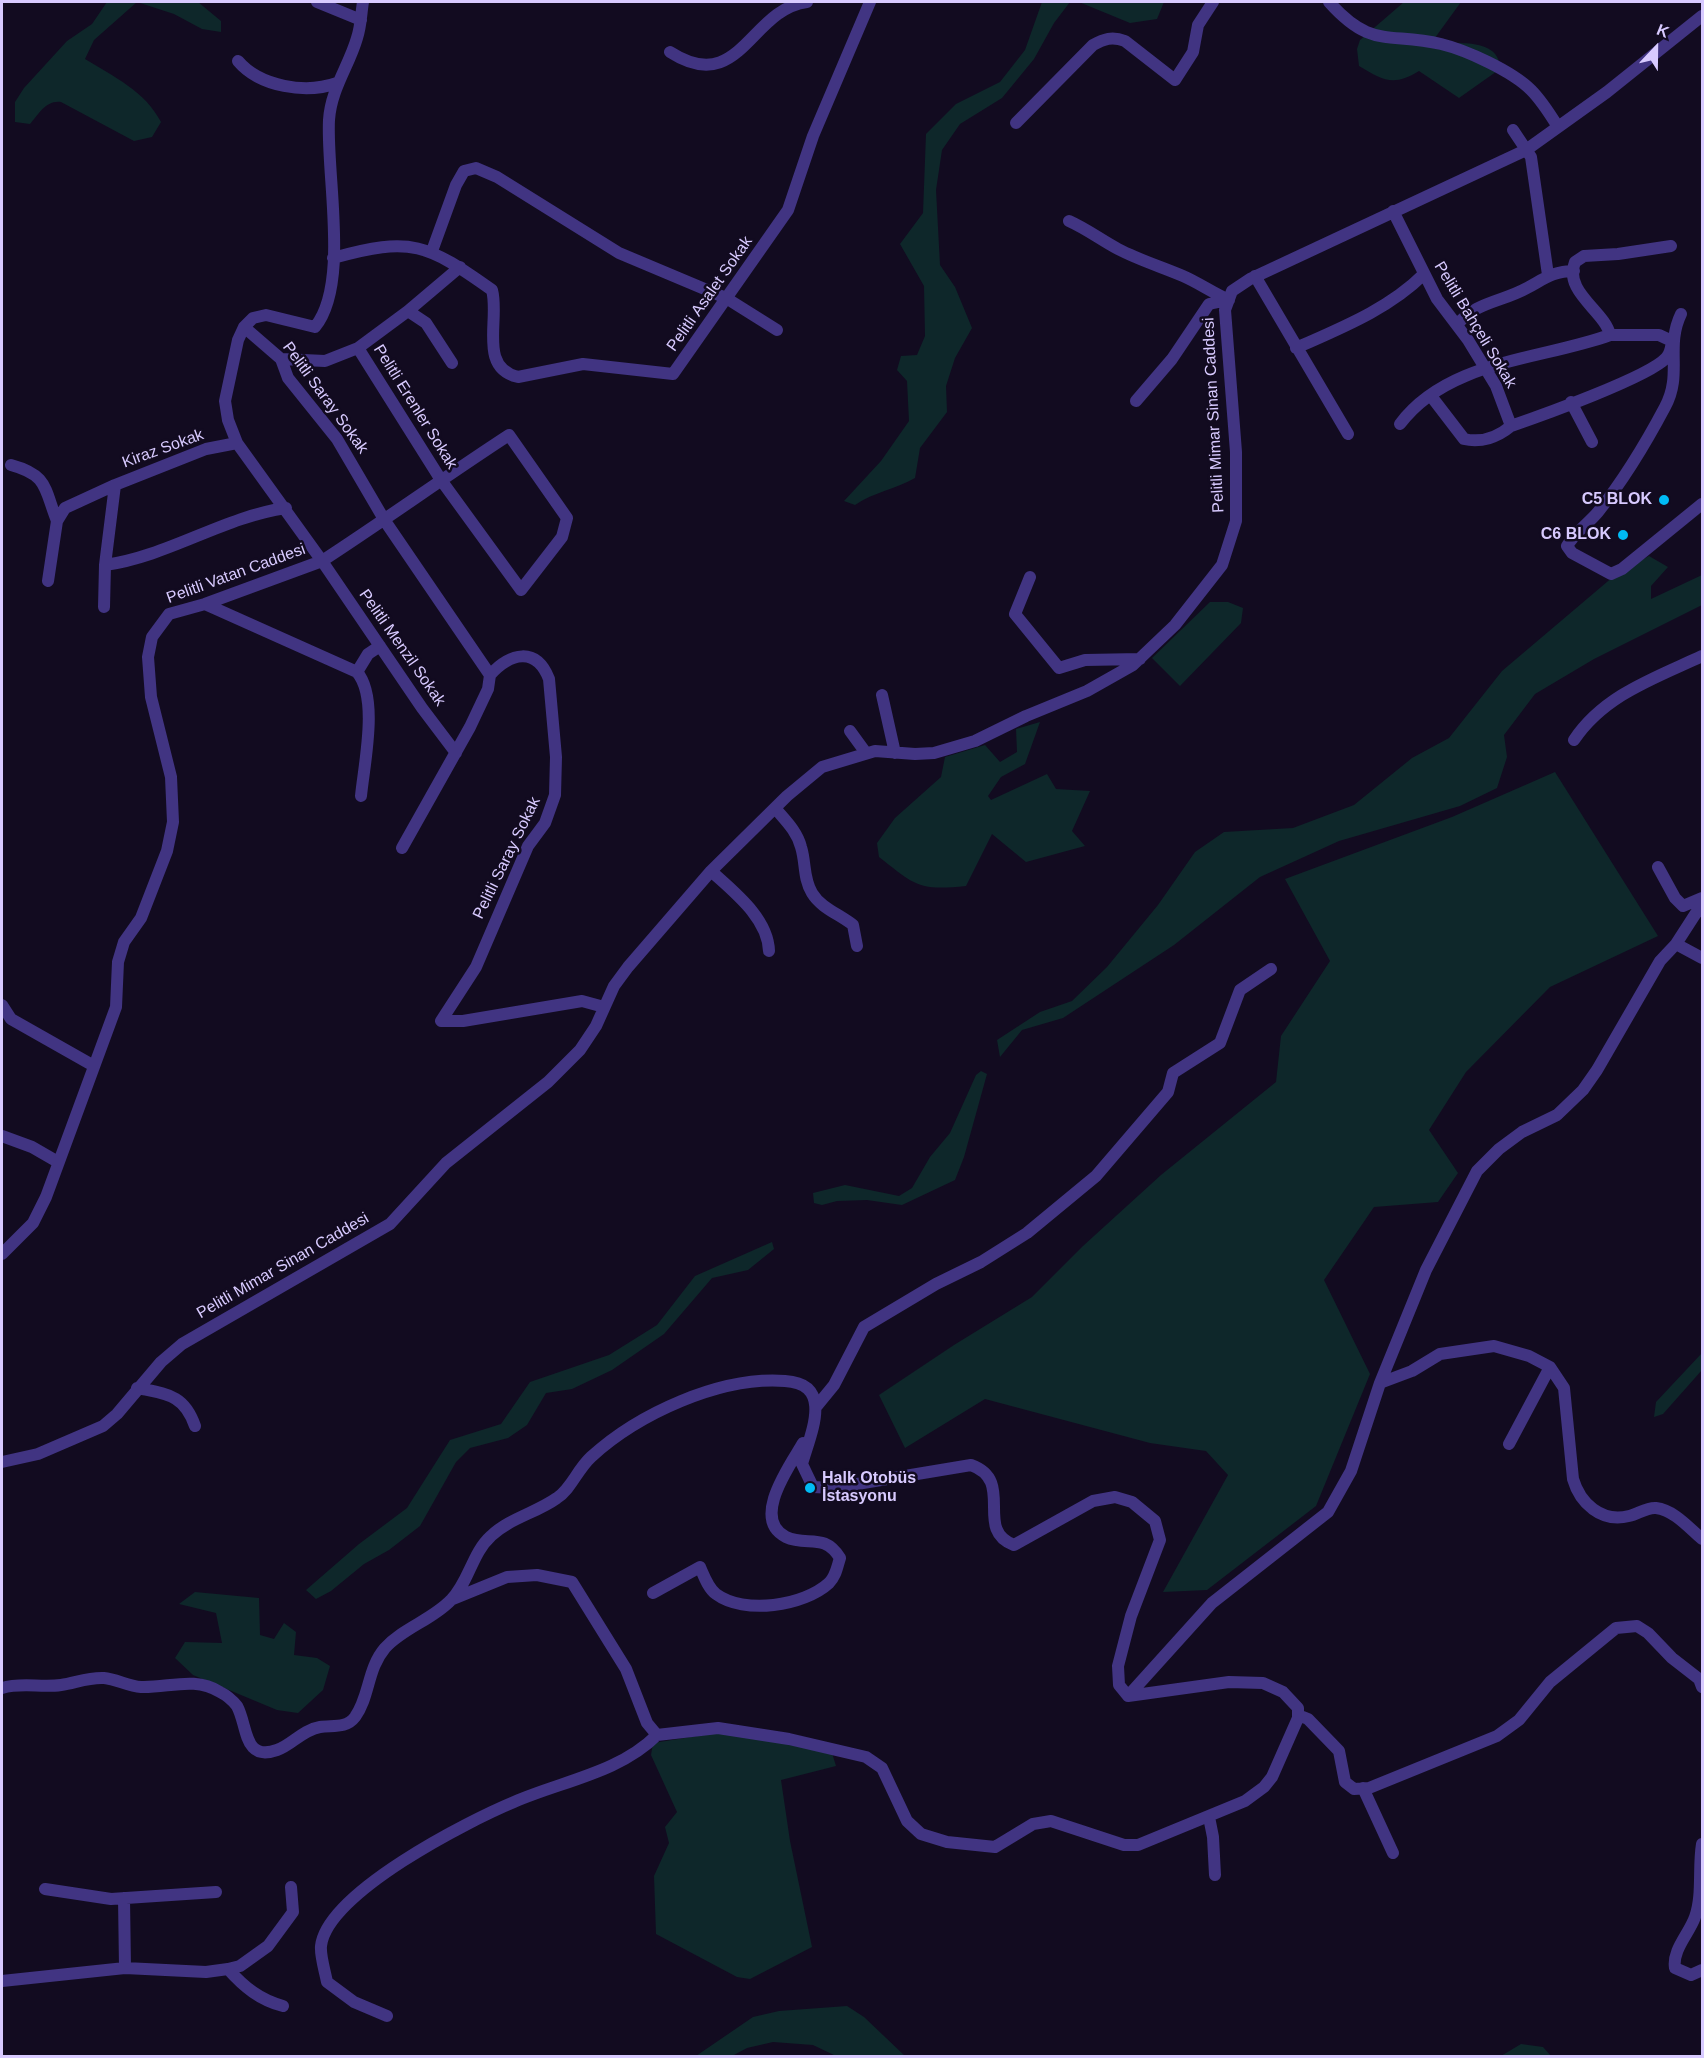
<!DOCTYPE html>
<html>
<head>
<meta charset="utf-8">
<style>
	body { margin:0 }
	#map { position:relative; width:1704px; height:2058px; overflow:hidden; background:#120b20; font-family:Helvetica,sans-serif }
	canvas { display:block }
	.frame { position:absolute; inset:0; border:3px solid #d8caff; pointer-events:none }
	.north { position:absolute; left:1626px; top:18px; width:60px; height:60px; -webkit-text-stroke:4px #120b20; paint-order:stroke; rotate:22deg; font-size:16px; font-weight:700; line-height:24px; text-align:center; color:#d8caff }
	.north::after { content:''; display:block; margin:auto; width:21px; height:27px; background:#d8caff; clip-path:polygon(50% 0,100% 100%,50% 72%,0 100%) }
</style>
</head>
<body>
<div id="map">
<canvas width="1704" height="2058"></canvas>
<div class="frame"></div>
<div class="north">K</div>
</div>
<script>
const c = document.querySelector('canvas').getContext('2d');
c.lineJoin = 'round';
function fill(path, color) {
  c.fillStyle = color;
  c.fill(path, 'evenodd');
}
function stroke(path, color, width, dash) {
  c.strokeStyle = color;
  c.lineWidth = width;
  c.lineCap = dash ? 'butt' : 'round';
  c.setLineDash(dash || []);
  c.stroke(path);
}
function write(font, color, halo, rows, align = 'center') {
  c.font = font + ' Helvetica,sans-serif';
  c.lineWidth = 5;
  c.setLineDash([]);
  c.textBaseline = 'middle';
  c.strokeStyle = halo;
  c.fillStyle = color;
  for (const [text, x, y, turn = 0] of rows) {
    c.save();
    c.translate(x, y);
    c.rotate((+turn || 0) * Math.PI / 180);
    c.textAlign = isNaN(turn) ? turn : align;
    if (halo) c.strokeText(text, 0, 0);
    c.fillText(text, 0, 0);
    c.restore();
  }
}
const green = new Path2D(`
	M107,2H198L221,21V32L202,29L174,14L137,2L94,40L85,59C114,77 145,91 161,122L152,137L134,141L61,102C46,100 39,114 30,124L15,122V102L24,88L67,41L92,24Z
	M1042,2H1070L1054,23L1034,59L1002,98L960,124L942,150L936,190L940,265L955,287L972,328L955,358L946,386L947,412L920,448L915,478C896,489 874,492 855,505L844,501L881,461L909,421L907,381L897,370L901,356L917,355L925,336L924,286L900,244L923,213L926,134L956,104L1000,82L1025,50Z
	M1079,2H1164L1157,19L1130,23Z
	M1404,2H1461L1432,42C1454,45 1500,36 1500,69L1459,98L1419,71C1393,87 1383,80 1359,66L1357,49L1360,40Z
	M1649,556L1668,567L1651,586V599L1702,575V605L1594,659L1535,694L1504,735L1507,757L1497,788L1460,806L1339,841L1260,877L1174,945L1063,1018L1022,1030L1000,1057L997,1040L1040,1012L1072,1001L1107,967L1158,905L1195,852L1224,832L1293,828L1354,805L1412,758L1449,738L1502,671L1614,576Z
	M1210,602H1228L1243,608L1241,623L1180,686L1152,658Z
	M1040,722L1025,764L1001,777L988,796L991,800L1047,774L1056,789L1090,791L1072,831L1085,846L1026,862L992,834L966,886C918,891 915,885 879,857L877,843L895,818L941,777L945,757L985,745L1000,762L1017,752L1016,729Z
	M1555,772L1658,936L1550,987L1466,1072L1429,1130L1458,1173L1438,1202L1374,1207L1324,1280L1370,1374L1316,1506L1207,1590L1163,1592L1228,1475L1206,1451L1150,1443L985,1399L905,1448L879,1395L954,1345L1032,1297L1083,1246L1161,1175L1276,1082L1281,1036L1330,961L1285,879L1452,817Z
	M981,1071L987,1074L964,1157L955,1180L902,1205L867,1200L837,1201L822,1205L814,1203L813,1193L845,1185L899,1196L912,1188L930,1157L950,1133L976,1075Z
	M772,1242L774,1249L748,1270L712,1278L664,1334L612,1370L572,1389L546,1393L527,1425L508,1438L470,1448L456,1462L420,1526L389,1550L364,1564L331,1591L316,1599L306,1590L359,1544L407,1508L450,1440L501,1424L530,1382L609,1355L657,1325L695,1276Z
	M1702,1353V1370L1663,1414L1654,1417L1656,1402Z
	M195,1592L259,1598L260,1635L274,1639L284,1623L296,1632L294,1655L317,1658L330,1666L323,1690L298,1713L277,1710L193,1675L175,1658L185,1642L222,1643L216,1613L179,1604Z
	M716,1733L745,1736L832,1753L836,1766L781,1780L790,1841L812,1947L750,1979L737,1977L656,1934L654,1876L669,1843L665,1827L677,1812L651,1755L653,1743Z
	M847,2006L864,2017L905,2056H836L813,2045L773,2042L747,2048L732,2056H696L753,2017L779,2011Z
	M1521,2044L1543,2047L1551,2056H1501Z`);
const minor = new Path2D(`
	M317,2L361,20
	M1329,2C1371,49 1387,32 1441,44C1466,50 1512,71 1531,90C1542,101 1550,114 1558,127
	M670,52C740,97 750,9 807,2
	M238,61C260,87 306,94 337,83
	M1016,123L1093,45C1104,39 1112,36 1125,41L1175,80L1193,52L1198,25L1213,2
	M1513,130L1531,157L1548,275
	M1393,211L1437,299L1468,340L1496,386L1511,426C1540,416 1649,377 1666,358C1671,353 1671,347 1672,341L1659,335H1610
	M1069,221C1087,229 1101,240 1118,249C1139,260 1162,267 1183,276C1199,283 1213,293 1229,300
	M432,251L456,185L464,171L476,168L497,177L619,253L726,298L777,330
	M333,258C412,236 427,244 492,290C500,319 478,368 518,377L583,364L673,374L788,210L813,136L870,2
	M1255,276L1348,434
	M408,311L426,323L452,363
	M1681,314C1665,347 1683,374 1665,407C1647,441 1622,482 1598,512C1588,524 1575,532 1567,546L1572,553L1611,574L1622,569L1702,504
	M1457,325C1475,302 1502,302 1527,288C1544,279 1553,271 1574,271
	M244,327L281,359L288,378L337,439L385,521L490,675
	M1296,348C1341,328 1389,309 1424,274
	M281,359L325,361L358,348
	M1431,396L1464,439C1481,443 1498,437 1511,426
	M1136,401L1172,359L1209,304L1228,300
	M1571,402L1592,442
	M1400,424C1448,360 1541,360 1610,335C1605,311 1563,292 1575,262L1584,256L1618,254L1671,246
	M11,465C48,475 44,488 57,521
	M105,565C169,556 223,517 286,508
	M1030,577L1015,614L1059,668L1085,660L1140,659
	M48,581L57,521L65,508L115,485
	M205,604L357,672
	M104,607L105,565L115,485L206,449L237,443
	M490,675C510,653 536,646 549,679L556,757L555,795L545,823L528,846L476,967L441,1021H463L582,1001L604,1007
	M882,695L895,753
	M850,731L866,753
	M1574,740C1604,695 1655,678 1702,656
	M456,753L422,708L322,561C385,520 446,476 509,435L567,518L562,537L521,590L441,480L358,348L408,311L460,267
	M361,796C364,764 379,698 357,672L368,654L380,646
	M775,808C785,820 797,831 801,847C806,863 803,878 812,893C821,908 839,914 853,925L857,946
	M402,848L470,727L488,689L490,675
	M1658,867L1675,898L1683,906L1702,898
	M711,871C734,892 768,918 769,951
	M1676,944L1702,958
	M2,1005L11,1019L94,1066
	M2,1136L32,1147L58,1162
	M2,1254L33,1223L46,1197L116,1007L118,962L124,942L141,918L167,851L173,822L171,777L151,697L148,657L152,637L169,614L205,604L322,561L237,443L228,420L225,401L238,340L244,327L253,318L266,315L315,327C350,284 326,175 329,120C331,89 349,66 357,38C361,26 361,14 363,2
	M1380,1383L1426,1270L1477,1171L1499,1149L1522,1132L1557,1115L1583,1090L1597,1070L1660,961L1676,944L1696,913L1702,909
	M137,1388C166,1394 184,1394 195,1426
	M816,1407L834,1385L864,1327L936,1284L981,1262L1027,1233L1096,1176L1168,1092L1173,1073L1220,1043L1240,990L1271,969
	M1509,1444L1550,1367
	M2,1462L38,1454L103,1426L117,1414L161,1362L182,1344L390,1224L446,1163L548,1082L580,1050L596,1026L614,986L628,967L711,871L787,796L822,767L875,751L915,754L934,753L975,741L1026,716L1087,691L1133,665L1175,625L1222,565L1236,521V452L1225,310L1232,291L1250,279L1526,150L1607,92L1702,16
	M653,1593L700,1567C704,1576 708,1588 716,1594C744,1615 804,1606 829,1583C836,1576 837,1567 840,1558C824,1532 807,1547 786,1537C750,1519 791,1464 803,1443
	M2,1688C22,1682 41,1688 61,1685C75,1683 89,1677 104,1678C116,1679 128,1686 141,1687C169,1688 194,1676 220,1692C226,1695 233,1701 237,1706C248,1726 243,1762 277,1750C292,1745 302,1730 320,1727C332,1725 346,1729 355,1717C370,1696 367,1669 385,1648C403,1628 432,1620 451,1600C469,1582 472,1553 491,1536C510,1518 536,1513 557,1498C571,1489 577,1470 591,1457C638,1414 720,1376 785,1381C835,1384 810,1435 802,1464L813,1487L833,1488L971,1465C1016,1481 973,1530 1014,1545L1093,1501L1115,1497L1132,1502L1155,1521L1160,1540L1131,1616L1118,1666L1119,1685L1128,1696L1229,1682L1263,1683L1283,1692L1298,1708V1718L1272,1777L1264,1787L1245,1801L1138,1845H1124L1051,1821L1033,1824L995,1847L947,1842L921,1834L907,1821L882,1768L866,1757L789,1739L718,1728L657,1735L647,1723L626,1669L572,1582L537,1575L507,1577L453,1599
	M1128,1696L1212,1603L1328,1512L1351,1471L1380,1383L1412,1371L1440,1354L1494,1346L1529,1356L1550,1367L1564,1388L1573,1479C1580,1503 1601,1523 1629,1516C1638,1514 1647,1507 1656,1508C1674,1510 1689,1528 1702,1539
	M1298,1715L1308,1719L1339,1751L1345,1782L1354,1789L1369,1788L1497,1736L1519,1720L1550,1682L1616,1628L1637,1626L1648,1633L1672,1658L1699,1679L1702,1687
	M1363,1788L1393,1853
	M1209,1817L1213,1837L1215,1875
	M1702,1844C1698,1868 1703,1895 1695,1917C1689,1934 1672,1950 1675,1968L1691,1975L1702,1970
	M45,1889L111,1899L216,1892
	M124,1898L125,1968
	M228,1969C244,1987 260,2000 283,2006
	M2,1981L125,1968L206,1972L228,1969L240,1966L268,1946L293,1912L291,1887
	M387,2016L354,2002L327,1982C325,1971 320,1956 321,1946C327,1893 468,1821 514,1802C562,1781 619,1773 657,1735`);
const markers = [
	[1664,500,6,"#00bbf5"],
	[1623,535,6,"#00bbf5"],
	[810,1488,6,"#00bbf5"]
];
const streetNames = [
	["Pelitli Asalet Sokak",710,294,-55],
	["Pelitli Bahçeli Sokak",1475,325,59],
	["Pelitli Saray Sokak",325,398,54],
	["Pelitli Erenler Sokak",415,407,58],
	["Pelitli Mimar Sinan Caddesi",1214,415,-93],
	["Kiraz Sokak",163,449,-20],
	["Pelitli Vatan Caddesi",236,574,-20],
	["Pelitli Menzil Sokak",402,648,55],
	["Pelitli Saray Sokak",507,858,-64],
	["Pelitli Mimar Sinan Caddesi",283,1266,-30]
];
const poiNames = [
	["C5 BLOK",1652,500],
	["C6 BLOK",1611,535],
	["Halk Otobüs",822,1479,"left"],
	["İstasyonu",822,1497,"left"]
];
fill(green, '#0e272a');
stroke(minor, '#413482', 12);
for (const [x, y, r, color] of markers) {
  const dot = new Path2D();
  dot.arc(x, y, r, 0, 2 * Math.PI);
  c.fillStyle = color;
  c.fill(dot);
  stroke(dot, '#120b20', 2);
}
write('16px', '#d8caff', '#120b20', streetNames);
write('bold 16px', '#d8caff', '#120b20', poiNames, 'right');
</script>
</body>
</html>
